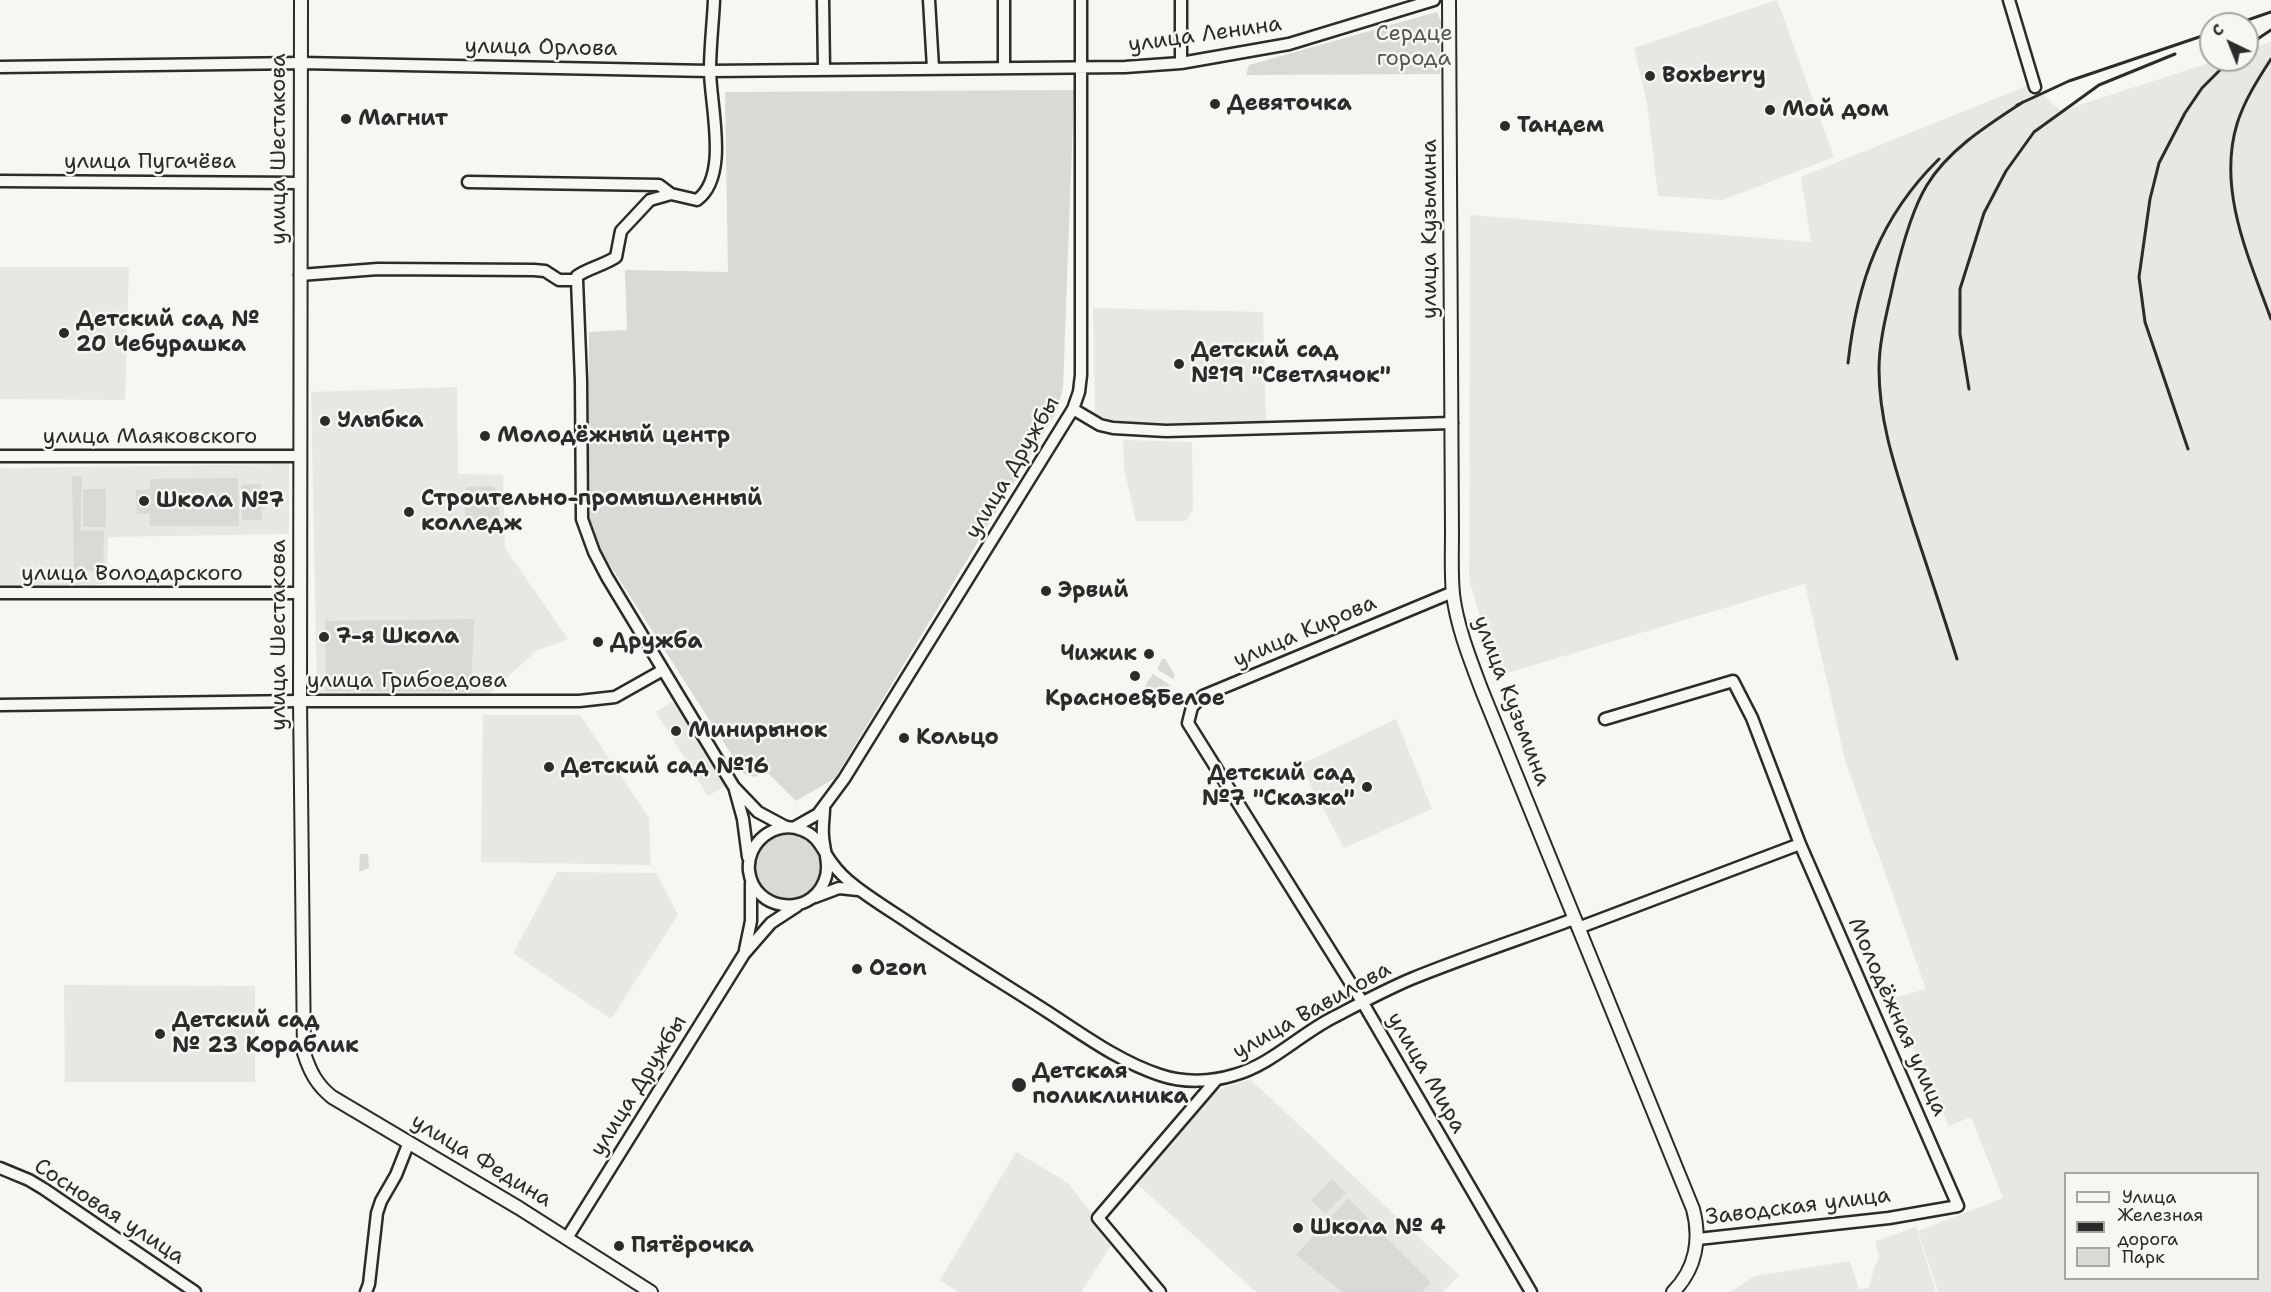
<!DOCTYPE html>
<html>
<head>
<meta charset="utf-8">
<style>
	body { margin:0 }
	#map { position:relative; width:2271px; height:1292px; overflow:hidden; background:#f6f6f2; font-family:"Shantell Sans",sans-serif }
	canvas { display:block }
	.legend { position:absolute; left:2064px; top:1172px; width:195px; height:108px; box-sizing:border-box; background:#f6f6f2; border:2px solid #a5a5a2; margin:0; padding:8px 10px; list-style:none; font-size:18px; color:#2b2b2b }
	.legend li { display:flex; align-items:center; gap:12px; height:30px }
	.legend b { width:30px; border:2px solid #a5a5a2 }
	.north { position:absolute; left:2199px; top:12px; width:60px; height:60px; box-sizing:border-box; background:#f6f6f2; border:2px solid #a5a5a2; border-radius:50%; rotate:317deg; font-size:16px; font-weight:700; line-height:24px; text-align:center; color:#2b2b2b }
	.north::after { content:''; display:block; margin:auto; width:21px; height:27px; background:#2b2b2b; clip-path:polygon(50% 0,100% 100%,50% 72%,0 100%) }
</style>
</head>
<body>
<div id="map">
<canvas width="2271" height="1292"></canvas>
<ul class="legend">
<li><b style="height:8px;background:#f6f6f2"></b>Улица</li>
<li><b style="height:8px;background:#2b2b2b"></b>Железная дорога</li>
<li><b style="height:16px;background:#d9d9d5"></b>Парк</li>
</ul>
<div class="north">С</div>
</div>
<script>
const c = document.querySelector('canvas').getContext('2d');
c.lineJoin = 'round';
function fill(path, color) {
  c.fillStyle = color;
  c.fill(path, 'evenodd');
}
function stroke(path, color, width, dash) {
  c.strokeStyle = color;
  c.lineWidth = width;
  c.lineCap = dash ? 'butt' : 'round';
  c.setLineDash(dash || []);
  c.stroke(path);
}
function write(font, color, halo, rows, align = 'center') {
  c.font = font + ' "Shantell Sans",sans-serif';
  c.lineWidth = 5;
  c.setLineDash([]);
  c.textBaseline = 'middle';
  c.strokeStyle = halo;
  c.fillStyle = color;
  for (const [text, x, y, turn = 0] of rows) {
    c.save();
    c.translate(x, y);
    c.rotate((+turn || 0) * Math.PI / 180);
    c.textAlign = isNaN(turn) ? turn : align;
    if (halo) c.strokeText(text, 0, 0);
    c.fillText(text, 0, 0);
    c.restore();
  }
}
const built = new Path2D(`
	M1777,0L1834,157L1723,200L1658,196L1647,103L1634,48Z
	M2271,42V1292H1938L1918,1231L2003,1198L1971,1117L1949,1126L1891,999L1926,989L1845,760L1805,584L1497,676L1469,579L1470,215L1811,242L1801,177L2031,84L2061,111L2218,60H2247V50ZM2066,1174H2258V1278H2066Z
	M0,267H129L125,400L0,399Z
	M1093,308L1263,312L1266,425L1136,427L1095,415Z
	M457,387L458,474L503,475L505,548L568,639L536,651L487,696L317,693L311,392Z
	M1123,440L1192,442L1193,509L1186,521H1136L1124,468Z
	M289,464V534L108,537L107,584L0,587V468Z
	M673,701L725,786L708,796L656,712Z
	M483,715H580L649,818L651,865L481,862Z
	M1396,719L1432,809L1344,848L1300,765Z
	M557,872L656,873L678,915L611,1019L513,953Z
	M64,985L255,986V1082H65Z
	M1250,1079L1459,1275L1443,1292H1256L1135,1182L1217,1090Z
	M1016,1152L1067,1182L1114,1241L1081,1292H958L940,1280Z
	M1916,1227L1936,1292H1730L1755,1276L1850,1261L1859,1289L1868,1288L1879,1255L1875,1241Z`);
const green = new Path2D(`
	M1437,12L1441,21L1440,74L1246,75L1249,65Z
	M1074,90L1063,388L1057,411L835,778L796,801L766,771L755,777L744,774L594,540L588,518L589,332L627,330L625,270L728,272L725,92Z
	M72,476L82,477L81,530L104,531L103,572L74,570Z
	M238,478L239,526H150V514H137L136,490L150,489V479Z
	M261,484L262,520H242L241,485Z
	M493,486L498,491L500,526L498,530L468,532L465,528V491L467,487Z
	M83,489H106V527H83Z
	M474,619L471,692L326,691L325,621Z
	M1162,659H1165L1175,675L1173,679L1157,669Z
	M1153,674L1170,685L1162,694H1158L1145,686Z
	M754 866a33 33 0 1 1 66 0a33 33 0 1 1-66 0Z
	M360,854H368L369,868L359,872Z
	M1332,1179L1346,1193L1325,1214L1311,1200Z
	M1348,1198L1431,1283L1422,1292H1342L1296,1255Z`);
const minor = new Path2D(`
	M823,0L824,70
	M929,0L933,68
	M2009,0L2035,87
	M1181,63V0
	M0,67L301,63L710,71L1125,67L1181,63L1289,44L1434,0
	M1004,68V0
	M0,181L300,183
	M468,182L659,185L671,194
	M300,275L378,269L534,270L545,271L559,280H577
	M577,280L581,381L582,519L594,552L607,577L734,787L758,812L786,827
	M577,280V276C589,268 604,265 616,257L621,231L650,200L671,194L697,200C730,176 710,105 710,70C710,47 713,23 714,0
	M1073,409L1100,425L1113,428L1166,431L1452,423
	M0,456H300
	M1453,592L1203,696L1192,707L1188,723L1363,1003L1531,1292
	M0,593H300
	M0,705L300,701H579L615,697L663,670
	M1605,719L1733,681L1752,718L1800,844L1958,1206L1889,1218L1698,1239
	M735,790L743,819L748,857
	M824,808C824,817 822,827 823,836C824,852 831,867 824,882C809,918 754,911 749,871C746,843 775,819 802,830C819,836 822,850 832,863C839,873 847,880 856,887C873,900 891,911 909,923C952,952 996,979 1040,1007C1078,1031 1117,1061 1160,1075C1183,1083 1212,1082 1234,1075C1271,1065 1300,1034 1334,1017C1359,1004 1385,990 1411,979C1465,957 1520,939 1574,919
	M795,827L818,814L844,779L1073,409L1079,392L1081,375V0
	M815,897L839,888L858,890
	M1578,928L1800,844
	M745,950L751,921V883
	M0,1168L29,1180L44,1189L195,1292
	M567,1238L744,954L771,923L797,906
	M366,1292L369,1284L377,1213L381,1201L396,1175L409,1142
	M1160,1292L1098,1218L1217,1079`);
const major = new Path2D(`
	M301,0L300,701L304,1053C310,1072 317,1085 332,1097L519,1208L651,1292
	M1449,0L1452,533C1452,553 1451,574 1453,594C1457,627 1470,659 1482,691L1693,1209C1701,1239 1696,1269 1673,1292`);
const rail = new Path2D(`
	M2236,24L2271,12
	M2247,46L2271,30
	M2271,59C2258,79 2244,101 2237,124C2217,190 2249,258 2271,319
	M2017,105L2069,81L2211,33
	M1848,363C1857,282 1880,217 1939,159
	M1969,389L1960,334V289L1984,213L2006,171L2034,132L2099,85L2175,54
	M2188,449L2145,322L2139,277L2150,199L2159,163L2185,113L2202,88L2230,60
	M1957,659C1943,614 1928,569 1913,524C1897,473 1879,424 1879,369C1879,339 1888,309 1894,280C1901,250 1911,211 1927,185C1949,149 1988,125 2023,102`);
const markers = [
	[1650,76,6,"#2b2b2b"],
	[1215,104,6,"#2b2b2b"],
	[1770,110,6,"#2b2b2b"],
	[346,119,6,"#2b2b2b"],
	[1505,126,6,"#2b2b2b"],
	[64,333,6,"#2b2b2b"],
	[1179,364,6,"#2b2b2b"],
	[325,421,6,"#2b2b2b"],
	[485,436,6,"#2b2b2b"],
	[144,501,6,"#2b2b2b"],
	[409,512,6,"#2b2b2b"],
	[1046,591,6,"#2b2b2b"],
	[324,637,6,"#2b2b2b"],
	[598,642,6,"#2b2b2b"],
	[1149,654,6,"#2b2b2b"],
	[1135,676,6,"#2b2b2b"],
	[676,731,6,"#2b2b2b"],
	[904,738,6,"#2b2b2b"],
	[549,767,6,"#2b2b2b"],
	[1367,787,6,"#2b2b2b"],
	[857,969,6,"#2b2b2b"],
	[160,1034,6,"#2b2b2b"],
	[1019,1085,8,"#2b2b2b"],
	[1298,1228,6,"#2b2b2b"],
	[619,1246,6,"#2b2b2b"]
];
const parkNames = [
	["Сердце",1414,34],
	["города",1414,59]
];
const streetNames = [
	["улица Ленина",1205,35,-8],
	["улица Орлова",541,48,1],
	["улица Шестакова",279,149,-90],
	["улица Пугачёва",150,162],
	["улица Кузьмина",1430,229,-90],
	["улица Маяковского",150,437],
	["улица Дружбы",1013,468,-59],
	["улица Володарского",132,574],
	["улица Кирова",1305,632,-23],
	["улица Шестакова",279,635,-90],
	["улица Грибоедова",407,681],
	["улица Кузьмина",1511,701,69],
	["улица Вавилова",1312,1011,-29],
	["Молодёжная улица",1897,1017,66],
	["улица Мира",1426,1073,60],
	["улица Дружбы",639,1086,-58],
	["улица Федина",481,1161,31],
	["Заводская улица",1798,1207,-7],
	["Сосновая улица",109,1212,33]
];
const poiNames = [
	["Boxberry",1662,76],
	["Девяточка",1227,104],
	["Мой дом",1782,110],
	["Магнит",358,119],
	["Тандем",1517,126],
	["Детский сад №",76,320],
	["20 Чебурашка",76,345],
	["Детский сад",1191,351],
	["№19 \"Светлячок\"",1191,376],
	["Улыбка",337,421],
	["Молодёжный центр",497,436],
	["Строительно-промышленный",421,499],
	["колледж",421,524],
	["Школа №7",156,501],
	["Эрвий",1058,591],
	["7-я Школа",336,637],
	["Дружба",610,642],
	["Чижик",1137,654,"right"],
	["Красное&Белое",1135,699,"center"],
	["Минирынок",688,731],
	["Кольцо",916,738],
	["Детский сад №16",561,767],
	["Детский сад",1355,774,"right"],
	["№7 \"Сказка\"",1355,799,"right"],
	["Ozon",869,969],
	["Детский сад",172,1021],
	["№ 23 Кораблик",172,1046],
	["Детская",1032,1072],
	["поликлиника",1032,1097],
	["Школа № 4",1310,1228],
	["Пятёрочка",631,1246]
];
fill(built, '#e7e7e3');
fill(green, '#d9d9d5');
stroke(minor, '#2b2b2b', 15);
stroke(major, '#2b2b2b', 16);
stroke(minor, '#f6f6f2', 10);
stroke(major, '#f6f6f2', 12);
stroke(rail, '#2b2b2b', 3);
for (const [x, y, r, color] of markers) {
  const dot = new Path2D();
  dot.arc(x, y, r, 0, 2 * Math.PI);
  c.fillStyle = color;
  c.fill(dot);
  stroke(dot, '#f6f6f2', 2);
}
write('22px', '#565656', '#f6f6f2', parkNames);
write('22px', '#2b2b2b', '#f6f6f2', streetNames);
write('bold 22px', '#2b2b2b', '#f6f6f2', poiNames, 'left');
</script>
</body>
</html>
